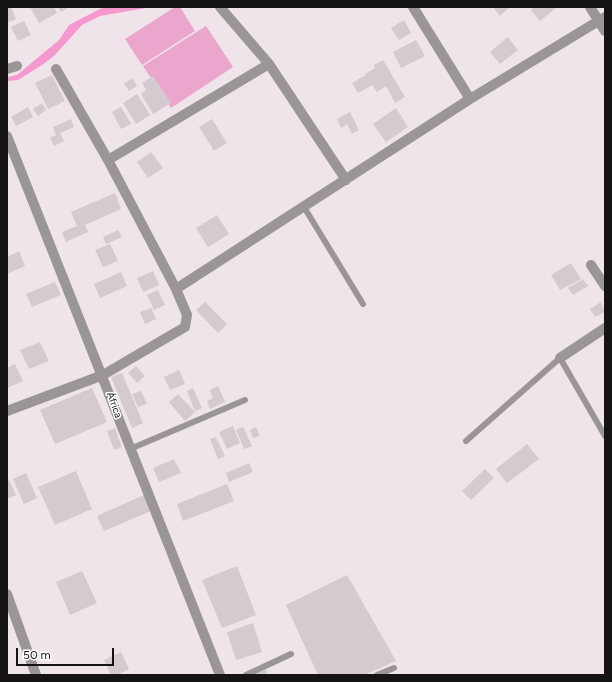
<!DOCTYPE html>
<html>
<head>
<meta charset="utf-8">
<style>
	body { margin:0 }
	#map { position:relative; width:612px; height:682px; overflow:hidden; background:#eee4e9; font-family:Figtree,sans-serif }
	canvas { display:block }
	.frame { position:absolute; inset:0; border:8px solid #161315; pointer-events:none }
	.scale { position:absolute; left:16px; top:648px; width:98px; height:18px; box-sizing:border-box; border:2px solid #161315; border-top:0; padding-left:5px; font-size:12px; line-height:14px; white-space:nowrap; color:#161315; -webkit-text-stroke:3px #fff; paint-order:stroke }
</style>
</head>
<body>
<div id="map">
<canvas width="612" height="682"></canvas>
<div class="frame"></div>
<div class="scale">50 m</div>
</div>
<script>
const c = document.querySelector('canvas').getContext('2d');
c.lineJoin = 'round';
function fill(path, color) {
  c.fillStyle = color;
  c.fill(path, 'evenodd');
}
function stroke(path, color, width, dash) {
  c.strokeStyle = color;
  c.lineWidth = width;
  c.lineCap = dash ? 'butt' : 'round';
  c.setLineDash(dash || []);
  c.stroke(path);
}
function write(font, color, halo, rows, align = 'center') {
  c.font = font + ' Figtree,sans-serif';
  c.lineWidth = 3;
  c.setLineDash([]);
  c.textBaseline = 'middle';
  c.strokeStyle = halo;
  c.fillStyle = color;
  for (const [text, x, y, turn = 0] of rows) {
    c.save();
    c.translate(x, y);
    c.rotate((+turn || 0) * Math.PI / 180);
    c.textAlign = isNaN(turn) ? turn : align;
    if (halo) c.strokeText(text, 0, 0);
    c.fillText(text, 0, 0);
    c.restore();
  }
}
const green = new Path2D(`
	M175,7H180L195,31L142,65L125,39Z
	M206,26L233,67L171,108L143,66Z`);
const water = new Path2D(`
	M152,7L100,16L82,25L54,56L42,65L18,80L7,81V77L17,75L59,40L69,25L102,8Z`);
const building = new Path2D(`
	M7,7H11L16,19L7,23Z
	M30,7H54L57,13L39,23Z
	M58,7H69L61,12Z
	M493,7H510L500,16Z
	M534,7H557L540,21L531,10Z
	M404,20L411,33L399,40L391,28Z
	M24,21L31,35L18,41L11,27Z
	M508,37L518,50L500,64L490,52Z
	M416,40L425,56L401,68L393,52Z
	M383,60L405,97L395,103L386,86L377,92L372,85L358,93L352,83L366,75L365,74L375,68L374,65Z
	M52,75L65,101L48,109L35,83Z
	M153,76L171,103L153,114L141,94L146,90L142,83Z
	M132,78L137,86L129,91L124,84Z
	M137,94L150,115L136,124L123,103Z
	M42,103L46,110L38,116L33,109Z
	M28,107L33,117L16,126L11,117Z
	M121,107L131,124L121,129L112,112Z
	M396,108L408,127L386,142L373,124Z
	M350,112L359,130L352,134L347,124L341,128L337,119Z
	M71,119L74,127L60,133L64,141L54,146L50,138L56,135L53,127Z
	M212,119L227,143L214,151L199,127Z
	M151,152L163,168L148,178L137,162Z
	M115,193L121,209L85,225L88,232L66,242L62,232L77,226L71,212Z
	M217,215L229,234L208,247L196,228Z
	M118,230L122,237L106,244L103,237Z
	M110,244L118,261L103,267L95,250Z
	M19,251L25,266L7,274V257Z
	M571,263L581,279L560,290L551,275Z
	M153,271L159,285L143,292L137,278Z
	M121,272L127,286L100,298L94,284Z
	M583,279L588,286L573,295L568,288Z
	M55,282L61,295L32,307L26,294Z
	M158,290L165,305L154,310L147,295Z
	M205,302L227,324L218,333L196,310Z
	M601,302L605,312L595,317L590,309Z
	M151,308L156,319L145,324L140,312Z
	M40,342L49,361L29,369L20,350Z
	M15,364L23,381L7,388V368Z
	M136,366L145,376L137,383L128,373Z
	M179,370L185,384L170,390L164,377Z
	M122,373L143,423L132,428L111,377Z
	M218,386L225,402L210,409L207,401L213,398L210,390Z
	M92,388L107,422L55,444L40,410Z
	M193,388L202,408L195,411L187,391Z
	M141,391L147,404L138,407L132,394Z
	M178,394L195,412L185,421L169,402Z
	M233,426L240,443L227,449L219,432Z
	M243,427L252,446L244,449L236,430Z
	M256,427L260,436L253,438L250,430Z
	M115,428L122,447L114,450L107,431Z
	M216,437L225,456L218,459L210,439Z
	M527,444L539,459L507,483L496,469Z
	M174,459L181,473L159,482L153,468Z
	M249,463L253,472L229,482L226,473Z
	M485,469L494,478L471,500L462,491Z
	M76,471L92,509L55,525L38,487Z
	M26,473L37,498L24,504L13,479Z
	M9,480L16,495L7,499V481Z
	M227,484L234,501L183,521L177,504Z
	M144,495L151,511L104,531L97,516Z
	M237,566L256,615L222,628L202,580Z
	M82,571L97,603L70,615L56,582Z
	M347,575L396,661L364,675H318L286,605Z
	M253,623L262,652L236,660L227,632Z
	M121,652L129,669L117,675H111L104,660Z
	M266,669L268,675H253Z`);
const lane = new Path2D(`
	M304,207L363,304
	M466,441L560,358L605,436
	M130,449L245,400
	M246,675L291,654
	M377,675L394,668`);
const street = new Path2D(`
	M220,7L269,64L346,180
	M413,7L470,99
	M590,7L605,31
	M7,69L17,66
	M7,136C79,315 149,495 220,675
	M108,160L269,64
	M591,265L605,286
	M176,289L470,99L605,17
	M560,358L605,328
	M7,411L103,375L185,327L187,315L176,289L108,160L56,69
	M7,594L36,675`);
const streetNames = [
	["África",114,405,70]
];
fill(green, '#eaa6cd');
fill(water, '#f698d0');
fill(building, '#d4cacf');
stroke(lane, '#9a9598', 6);
stroke(street, '#9a9598', 10);
write('10px', '#161315', '#fff', streetNames);
</script>
</body>
</html>
